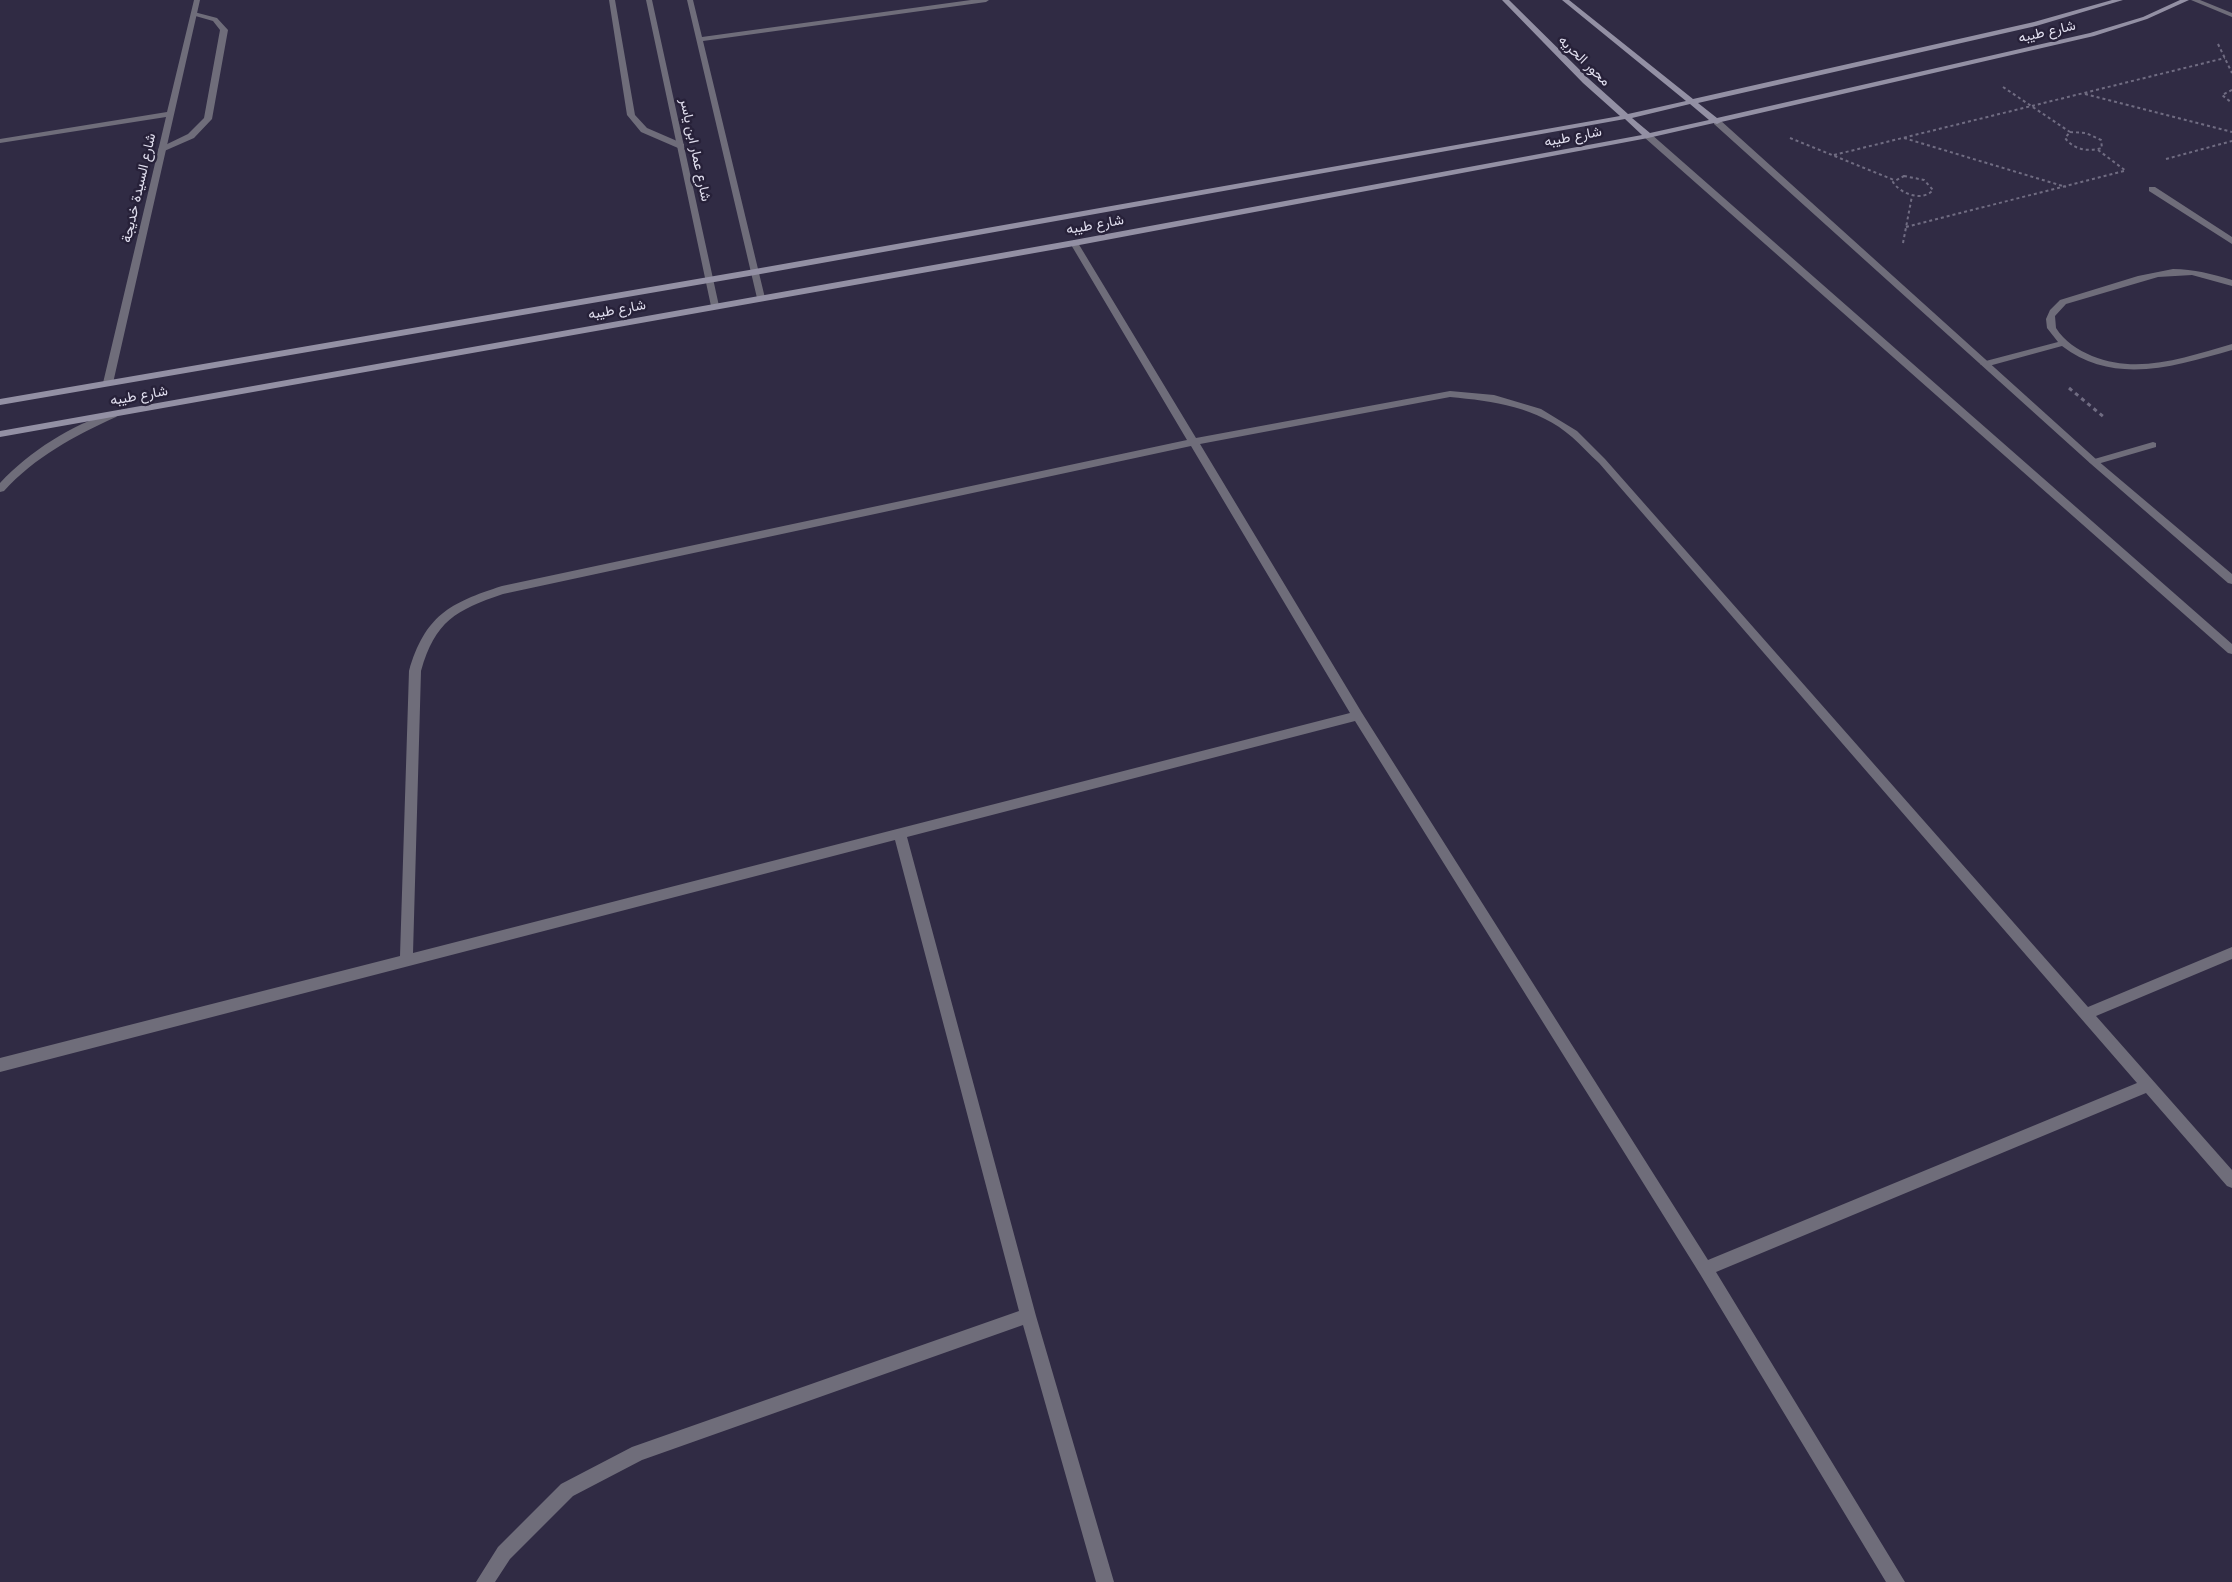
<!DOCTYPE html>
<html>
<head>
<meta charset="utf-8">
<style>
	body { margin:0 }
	canvas { display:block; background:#302b44 }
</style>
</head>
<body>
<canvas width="2232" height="1582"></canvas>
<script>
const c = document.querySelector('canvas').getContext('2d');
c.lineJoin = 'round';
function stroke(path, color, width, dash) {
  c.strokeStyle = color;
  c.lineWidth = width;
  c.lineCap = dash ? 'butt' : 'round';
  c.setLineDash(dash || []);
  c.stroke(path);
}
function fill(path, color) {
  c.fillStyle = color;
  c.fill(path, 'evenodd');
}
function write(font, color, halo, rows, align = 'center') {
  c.font = font + ' Lora,Vazirmatn,serif';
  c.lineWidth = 5;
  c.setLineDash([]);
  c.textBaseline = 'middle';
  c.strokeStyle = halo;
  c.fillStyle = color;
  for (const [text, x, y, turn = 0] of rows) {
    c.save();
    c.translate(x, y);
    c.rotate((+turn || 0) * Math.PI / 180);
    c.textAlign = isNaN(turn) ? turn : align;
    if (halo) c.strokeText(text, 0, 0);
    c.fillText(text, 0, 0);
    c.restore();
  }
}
const pathFar1 = new Path2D(`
	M2218,44L2232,73
	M2003,87L2070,132
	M2232,90L2222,95L2232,103
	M2085,94L2232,132
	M2070,132L2086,133L2101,140L2102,148C2088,152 2074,150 2065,138Z
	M1790,138L1894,180
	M1904,138L2066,187
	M2098,150L2126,171
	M1834,155L2225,58
	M2166,159L2232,141
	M1904,176L1924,180L1933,190C1923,202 1900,194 1893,182Z
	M1906,227L2124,171
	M1903,243L1912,196`);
const path = new Path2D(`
	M2069,388L2105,418`);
const service = new Path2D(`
	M609,0H615L635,115L647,128L684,144V148H678L641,132L627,115Z
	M194,12L217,18L228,30L212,119L194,138L162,152L158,150L159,148L188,134L204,118L220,30L213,21L192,15L191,14Z
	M2149,187H2155L2232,237V244L2149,191Z
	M2173,269C2194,269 2212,274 2232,280V286L2192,275L2158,277L2066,304L2055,316L2056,328C2064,341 2078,350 2092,356C2139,375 2186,357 2232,344V350C2176,366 2114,386 2062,346L1985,367L1980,364L1982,362L2058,342L2047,328L2046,319L2050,310L2060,300L2138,276Z
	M2153,442L2156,443V447L2094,465L2089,462L2091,460Z`);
const minor = new Path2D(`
	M194,0H200L113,383L108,386L103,383L166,117L0,143V139L167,112Z
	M646,0H652L719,306L715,309L711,306Z
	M687,0H693L702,37L971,0H989L986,2L703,41L765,298L764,300H758L757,298Z
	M2191,0H2200L2232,13V17Z
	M1714,120H1720L2097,460L2232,574V584L2228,583L2091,464L1714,124Z
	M1645,134H1651L2232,644V654L2228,653L1645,138Z
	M1074,240L1078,243L1196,438L1450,391L1494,395L1541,409L1577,431L1605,459L2088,1007L2232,947V959L2096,1016L2232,1170V1188L2227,1186L2146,1093L1716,1272L1905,1582H1886L1700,1274L1355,721L907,837L1036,1316L1114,1582H1096L1023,1325L642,1460L573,1496L510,1559L495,1582H476L498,1547L561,1484L632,1447L1019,1311L895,840L0,1072V1058L400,956L409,671C425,616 449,603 502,586L1187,440L1070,243ZM1450,397C1493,401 1538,407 1572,437C1581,445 1590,455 1599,463L2137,1083L1708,1260L1362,713L1200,444ZM1191,446L1350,713L413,953L421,671C435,621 456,610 503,594Z`);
const tertiary = new Path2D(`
	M113,412L118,415L116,417C74,436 35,457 4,491L0,492V483C30,451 71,425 113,412Z`);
const secondary = new Path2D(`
	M1502,0H1509L1589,79L1628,114L1686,101L1562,0H1569L1693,99L2034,22L2112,0H2123L2036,26L1698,103L1717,118L2090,33L2143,17L2180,0H2189L2147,19L2094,36L1721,122L1717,124L1714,123L1648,138L1074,246L0,437V431L1074,240L1642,135L1625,119L755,275L0,405V399L755,269L1620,116L1583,83ZM1690,104L1709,120L1650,133L1632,118Z`);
const farStreetnames = [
	["شارع طيبه",2047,32,-13],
	["محور الحريه",1584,61,44],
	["شارع طيبه",1573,137,-11],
	["شارع عمار ابن ياسر",695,150,78],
	["شارع السيدة خديجة",139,188,-77],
	["شارع طيبه",1095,225,-10],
	["شارع طيبه",617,310,-10],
	["شارع طيبه",139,396,-10]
];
stroke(pathFar1, '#706c82', 2, [3, 3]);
stroke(path, '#706c82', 3, [4, 4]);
fill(service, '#6f6d7a');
fill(minor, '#6f6d7a');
fill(tertiary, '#6f6d7a');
fill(secondary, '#9390a4');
write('14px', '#e1dfef', '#272139', farStreetnames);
</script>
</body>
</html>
